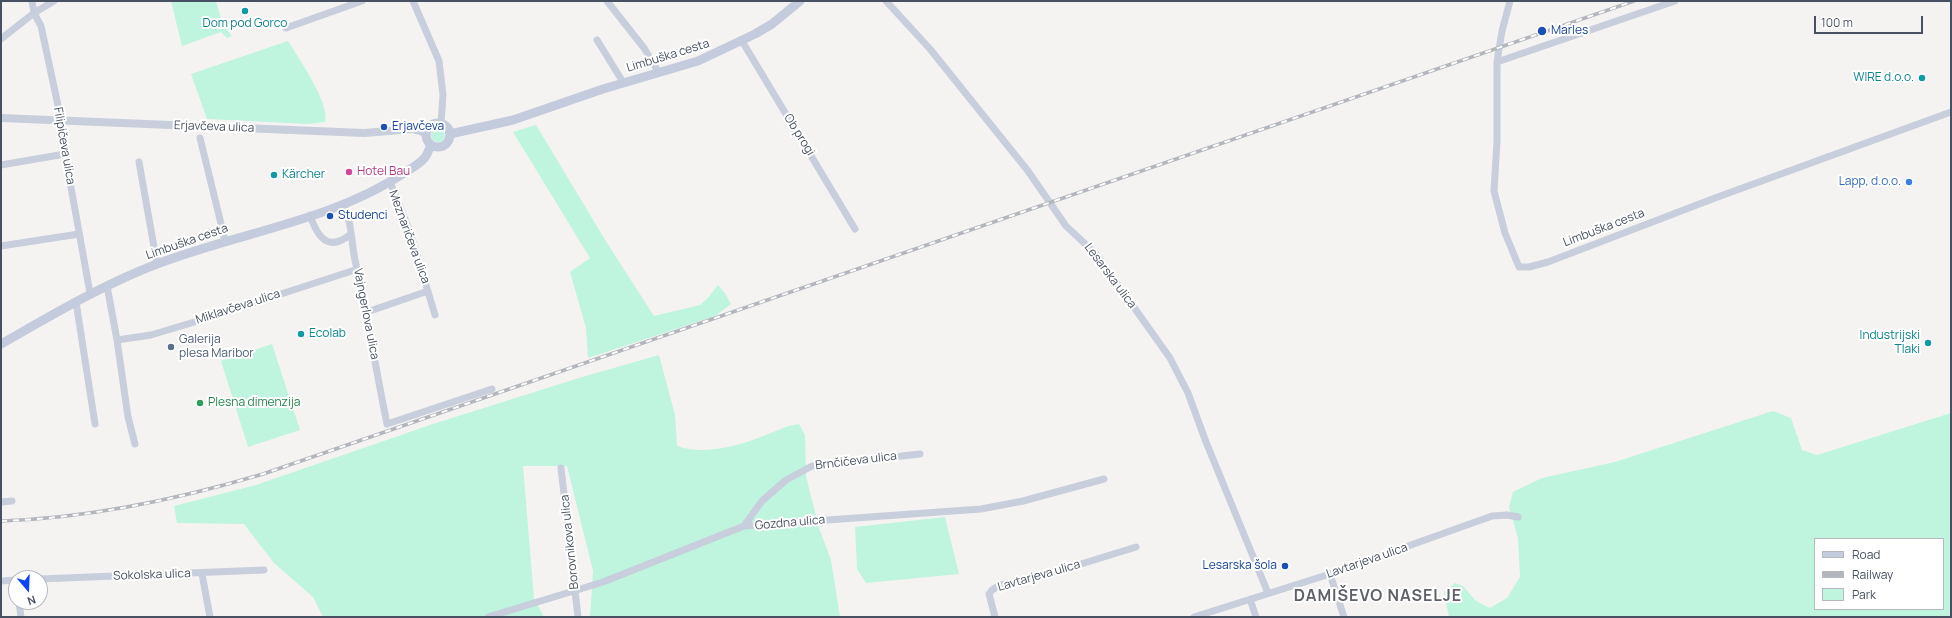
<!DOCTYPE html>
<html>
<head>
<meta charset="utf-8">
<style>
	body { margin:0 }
	#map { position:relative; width:1952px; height:618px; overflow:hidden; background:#f5f3f2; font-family:Manrope,sans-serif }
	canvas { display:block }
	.frame { position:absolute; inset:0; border:2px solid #485162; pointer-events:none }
	.legend { position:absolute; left:1814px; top:538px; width:130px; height:72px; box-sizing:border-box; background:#fff; border:1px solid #b6b9c0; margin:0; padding:5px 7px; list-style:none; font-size:12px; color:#485162 }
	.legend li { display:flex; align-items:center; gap:8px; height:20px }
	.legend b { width:20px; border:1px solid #b6b9c0 }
	.north { position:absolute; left:8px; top:570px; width:40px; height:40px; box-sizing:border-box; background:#fff; border:1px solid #b6b9c0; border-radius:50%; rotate:161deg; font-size:11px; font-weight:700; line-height:16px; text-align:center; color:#485162 }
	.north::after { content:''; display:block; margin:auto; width:14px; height:18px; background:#0a44f7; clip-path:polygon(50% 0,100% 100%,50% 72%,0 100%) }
	.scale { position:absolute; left:1814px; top:16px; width:109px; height:18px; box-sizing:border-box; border:2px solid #485162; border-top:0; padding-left:5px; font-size:12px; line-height:14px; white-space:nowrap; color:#485162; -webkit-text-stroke:3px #fff; paint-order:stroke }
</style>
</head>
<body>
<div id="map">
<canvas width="1952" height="618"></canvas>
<div class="frame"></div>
<ul class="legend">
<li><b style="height:5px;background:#c4cbdc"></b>Road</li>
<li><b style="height:5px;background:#b4b6bd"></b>Railway</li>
<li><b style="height:11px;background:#bff4de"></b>Park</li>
</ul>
<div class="north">N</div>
<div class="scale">100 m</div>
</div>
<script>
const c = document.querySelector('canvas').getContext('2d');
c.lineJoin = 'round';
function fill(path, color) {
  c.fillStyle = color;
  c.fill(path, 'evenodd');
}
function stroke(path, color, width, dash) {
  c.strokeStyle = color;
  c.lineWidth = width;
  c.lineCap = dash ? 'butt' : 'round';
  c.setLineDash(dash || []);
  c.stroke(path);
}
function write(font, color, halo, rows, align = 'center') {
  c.font = font + ' Manrope,sans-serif';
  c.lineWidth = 4;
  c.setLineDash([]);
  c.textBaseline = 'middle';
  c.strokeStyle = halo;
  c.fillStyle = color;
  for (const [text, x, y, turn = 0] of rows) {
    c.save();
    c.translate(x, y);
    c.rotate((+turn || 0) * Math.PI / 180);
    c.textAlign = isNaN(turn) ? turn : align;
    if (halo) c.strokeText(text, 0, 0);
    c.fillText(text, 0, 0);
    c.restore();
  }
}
const green = new Path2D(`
	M171,1H216L223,25L232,36L227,38L221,32L182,46Z
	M288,41C299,59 330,103 325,122L309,124L207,119L191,74Z
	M536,125L607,243L654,316L700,305L708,298L718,285L725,293L731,304L715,316L588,358L586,328L570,272L590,258L513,132Z
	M431 135a7 7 0 1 1 14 0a7 7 0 1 1-14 0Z
	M272,344L300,430L248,447L221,361Z
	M659,355L675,415L677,446C701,455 735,447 758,438C772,433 784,426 799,424L805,435L806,476L819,528L831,560L840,617H590L593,571L567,466H523L534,598L544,617H323L313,597L274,563L244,524L177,523L174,506L256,485L433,424L579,378Z
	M1773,411L1791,418L1802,450L1817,455L1951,413V617H1449L1444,592L1455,583L1463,586L1476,601L1490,608L1507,598L1520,577L1518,538L1509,507L1513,492L1542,478L1615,462ZM1815,539H1943V609H1815Z
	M945,517L959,574L866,583L857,569L855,527Z`);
const minor = new Path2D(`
	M32,1L34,13L41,26L63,129L65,154L90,293
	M413,1L439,61L443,95L441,123
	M607,1L644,48L659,73
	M886,1L930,49L1028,171L1066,226L1096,254L1170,358L1188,393L1206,442L1268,593
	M1510,1L1502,31L1497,62V141L1494,191L1505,233L1519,267H1529L1548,262L1715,198L1951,112
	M286,28L362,1
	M1,39L34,13L54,1
	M597,40L623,82
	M742,41L855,229
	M1497,62L1675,1
	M200,138L225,240
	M139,162L157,264
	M1,165L65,154
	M390,182L410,232L435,315
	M343,204C352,222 351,240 355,260C367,314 376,370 387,424L492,389
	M310,215C318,239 329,252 351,234
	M1,246L79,234
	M107,286L117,340L128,417L135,444
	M76,302L95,424
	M367,312L428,291
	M117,340L151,335L201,320L358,269
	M561,468L578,617
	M1,502L12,501
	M744,526L762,501L786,480L812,466L920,454
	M202,574L210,617
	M1330,574L1344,617
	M40,579L264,570
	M1,581L16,580
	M1250,599L1256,617
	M19,602L21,617
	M488,617L603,582L744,526L981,509L1023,501L1104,479
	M995,617L989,594L992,590L1000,585L1039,577L1136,547
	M1194,617L1330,574L1492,516L1507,515L1518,517`);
const tertiary = new Path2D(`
	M1,118L364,133L413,129L426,133`);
const secondary = new Path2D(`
	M426 135a12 12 0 1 1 24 0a12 12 0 1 1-24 0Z
	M450,134L513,120L603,89L698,61L755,34L772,24L800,1
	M1,344C52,315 102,285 157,264C237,233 332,221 404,173C411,168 421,164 426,156C428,153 429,149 431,145`);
const rail = new Path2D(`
	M1,521C90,518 179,499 263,474L1634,1`);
const markers = [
	[245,11,4,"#0f9aa8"],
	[1542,31,5,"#1a4fb4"],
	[1922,78,4,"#0f9aa8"],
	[384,127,4,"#1a4fb4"],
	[349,172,4,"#d1479c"],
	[274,175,4,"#0f9aa8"],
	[1909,182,4,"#3f7fe0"],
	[330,216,4,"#1a4fb4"],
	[301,334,4,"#0f9aa8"],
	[1928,343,4,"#0f9aa8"],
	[171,347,4,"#5c6f8a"],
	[200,403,4,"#2e9e5b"],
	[1285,566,4,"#1a4fb4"]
];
const cultureNames = [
	["Dom pod Gorco",245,24,"center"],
	["WIRE d.o.o.",1914,78],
	["Kärcher",282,175,"left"],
	["Ecolab",309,334,"left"],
	["Industrijski",1920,336],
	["Tlaki",1920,350]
];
const transitNames = [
	["Marles",1551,31],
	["Erjavčeva",392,127],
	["Studenci",338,216],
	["Lesarska šola",1277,566,"right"]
];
const streetNames = [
	["Limbuška cesta",668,56,-17],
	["Erjavčeva ulica",214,127,2],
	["Ob progi",799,135,58],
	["Filipičeva ulica",64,146,80],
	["Limbuška cesta",1604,228,-21],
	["Meznaričeva ulica",409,237,70],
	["Limbuška cesta",187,242,-19],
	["Lesarska ulica",1110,276,53],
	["Miklavčeva ulica",238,307,-18],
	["Vajngerlova ulica",366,314,79],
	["Brnčičeva ulica",856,461,-7],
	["Gozdna ulica",790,523,-5],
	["Borovnikova ulica",570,542,-96],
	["Lavtarjeva ulica",1367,561,-19],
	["Sokolska ulica",152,575,-2],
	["Lavtarjeva ulica",1039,576,-16]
];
const hotelNames = [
	["Hotel Bau",357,172]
];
const shopNames = [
	["Lapp, d.o.o.",1901,182]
];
const serviceNames = [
	["Galerija",179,340],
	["plesa Maribor",179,354]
];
const leisureNames = [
	["Plesna dimenzija",208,403]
];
const districtNames = [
	["DAMIŠEVO NASELJE",1378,597]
];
fill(green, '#bff4de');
stroke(minor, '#c8cedb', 7);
stroke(tertiary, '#c8cedb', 8);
stroke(secondary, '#c4cbdc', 9);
stroke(rail, '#b4b6bd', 3.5);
stroke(rail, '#fff', 2, [6]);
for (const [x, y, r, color] of markers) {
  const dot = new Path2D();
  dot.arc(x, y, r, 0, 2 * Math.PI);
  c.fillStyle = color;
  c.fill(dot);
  stroke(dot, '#fff', 1.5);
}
write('12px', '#0d838f', '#fff', cultureNames, 'right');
write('12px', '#164399', '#fff', transitNames, 'left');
write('12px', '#485162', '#fff', streetNames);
write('12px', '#b23c85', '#fff', hotelNames, 'left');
write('12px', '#366cbe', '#fff', shopNames, 'right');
write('12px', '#4e5e75', '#fff', serviceNames, 'left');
write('12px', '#27864d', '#fff', leisureNames, 'left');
c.letterSpacing = '1px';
write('bold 16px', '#5e6168', '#fff', districtNames);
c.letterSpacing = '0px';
</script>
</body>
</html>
